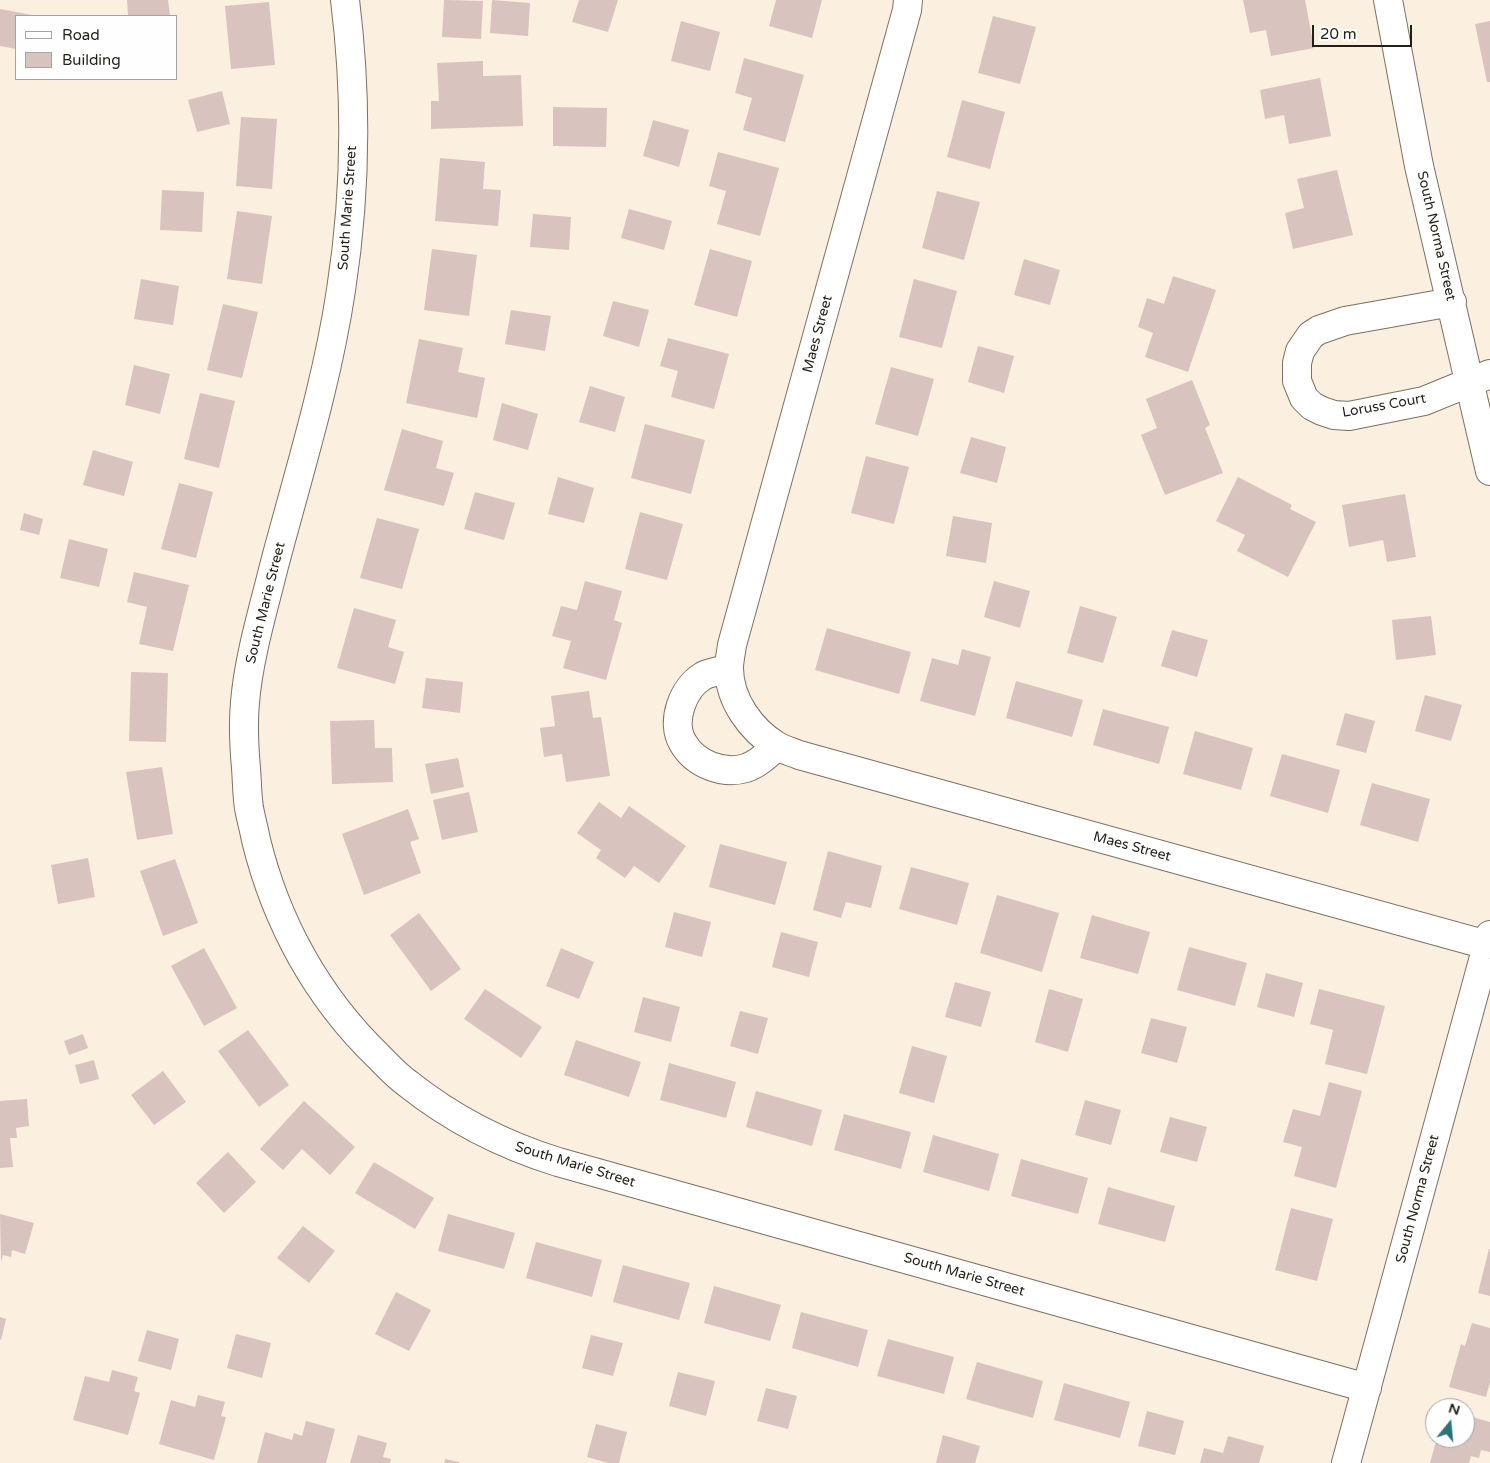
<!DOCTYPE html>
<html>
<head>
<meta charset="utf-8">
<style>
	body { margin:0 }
	#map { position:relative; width:1490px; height:1463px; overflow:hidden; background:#fbefe0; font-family:"Varela Round",sans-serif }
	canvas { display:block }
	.legend { position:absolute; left:15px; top:15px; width:162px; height:65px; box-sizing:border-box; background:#fefefe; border:1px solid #a6a4a2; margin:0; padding:6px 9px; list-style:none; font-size:15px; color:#221e18 }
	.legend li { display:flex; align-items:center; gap:10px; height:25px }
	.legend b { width:25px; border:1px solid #a6a4a2 }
	.north { position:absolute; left:1425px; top:1398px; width:50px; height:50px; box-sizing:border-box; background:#fefefe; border:1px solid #a6a4a2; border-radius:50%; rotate:17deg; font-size:14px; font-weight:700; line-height:20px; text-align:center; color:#221e18 }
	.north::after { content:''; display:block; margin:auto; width:18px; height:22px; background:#2a747a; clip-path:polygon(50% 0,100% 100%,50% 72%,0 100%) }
	.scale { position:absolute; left:1312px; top:25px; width:100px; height:22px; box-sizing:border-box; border:2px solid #221e18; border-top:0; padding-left:6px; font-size:15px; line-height:18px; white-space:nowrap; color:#221e18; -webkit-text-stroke:4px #fefefe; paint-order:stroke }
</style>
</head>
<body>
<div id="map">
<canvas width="1490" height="1463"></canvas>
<ul class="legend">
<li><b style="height:6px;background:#fff"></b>Road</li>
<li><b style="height:14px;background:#d8c3bf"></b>Building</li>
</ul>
<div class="north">N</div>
<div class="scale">20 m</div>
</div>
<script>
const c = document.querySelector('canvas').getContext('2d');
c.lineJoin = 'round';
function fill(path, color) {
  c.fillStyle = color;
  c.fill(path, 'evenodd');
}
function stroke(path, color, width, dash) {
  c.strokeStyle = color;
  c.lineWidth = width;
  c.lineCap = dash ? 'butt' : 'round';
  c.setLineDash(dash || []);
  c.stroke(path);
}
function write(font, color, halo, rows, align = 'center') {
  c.font = font + ' "Varela Round",sans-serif';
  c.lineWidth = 4.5;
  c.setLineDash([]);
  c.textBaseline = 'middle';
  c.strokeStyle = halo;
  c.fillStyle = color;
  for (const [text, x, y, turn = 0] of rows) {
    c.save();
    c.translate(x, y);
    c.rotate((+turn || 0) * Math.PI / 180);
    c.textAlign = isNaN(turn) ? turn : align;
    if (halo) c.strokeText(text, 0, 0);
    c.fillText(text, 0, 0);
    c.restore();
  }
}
const building = new Path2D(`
	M127,0H168L170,16H128Z
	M444,0L483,1L481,39L442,37Z
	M492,0L530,3L528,36L490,33Z
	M579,0H618L608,32L572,22Z
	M776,0H822L812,38L769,26Z
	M1243,0H1305L1314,48L1271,56L1266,30L1250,33Z
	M269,2L275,65L231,69L225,6Z
	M0,9L32,15L16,16V49L0,46Z
	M993,16L1036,27L1020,84L978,73Z
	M681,21L720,32L710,71L671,61Z
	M1490,21V82H1487L1475,24Z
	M744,58L804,75L785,142L743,130L752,98L735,93Z
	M483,61V76L521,75L523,126L431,129V101H439L437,63Z
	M1320,78L1331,136L1289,144L1284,115L1265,119L1260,90Z
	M222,91L230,124L197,132L188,100Z
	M962,100L1005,112L990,169L947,157Z
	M553,107L607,108L606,147L553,146Z
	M241,117L277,119L272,189L236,186Z
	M653,120L689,130L679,167L643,156Z
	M718,152L779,168L760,236L717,224L726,191L709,186Z
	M440,158L485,162L483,189L501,190L498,226L435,221Z
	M1337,170L1353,235L1293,249L1285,213L1304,208L1297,179Z
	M162,190L204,192L202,232L160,230Z
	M937,191L980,202L964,260L922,248Z
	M629,209L672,221L664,250L621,238Z
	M237,211L272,216L262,284L227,279Z
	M533,214L571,217L569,250L530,247Z
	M432,249L477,255L469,316L424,310Z
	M710,249L752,261L737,317L694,305Z
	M1024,259L1060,270L1050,305L1014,295Z
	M1173,276L1216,290L1188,372L1145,357L1153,333L1138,327L1147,298L1164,304Z
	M141,279L179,286L173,325L134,319Z
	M914,279L957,291L942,348L899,337Z
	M613,301L649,310L639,347L603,336Z
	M223,304L258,312L242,378L207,370Z
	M511,310L551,316L545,351L505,344Z
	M668,338L729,354L714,409L671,397L678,371L660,366Z
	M419,339L463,348L458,372L485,378L477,418L406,403Z
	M978,346L1014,356L1004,393L968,382Z
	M134,365L170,374L160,414L125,405Z
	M891,367L934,379L918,436L875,424Z
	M1192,380L1210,425L1205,428L1223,473L1165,495L1141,435L1157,428L1146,399Z
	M590,386L625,397L615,432L579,422Z
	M200,393L235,401L219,468L184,459Z
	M502,403L538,414L528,450L493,440Z
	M645,424L705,440L691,494L631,478Z
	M402,429L443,441L436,468L454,473L444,506L384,490Z
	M971,437L1006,447L997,483L960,473Z
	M93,450L133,462L124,496L83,485Z
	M866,456L909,467L894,524L851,513Z
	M558,477L594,488L584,523L548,514Z
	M1238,477L1292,505L1290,509L1316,522L1288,577L1237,551L1245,535L1216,521Z
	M179,483L213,492L196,558L161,549Z
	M475,492L515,503L504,540L464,529Z
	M1405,494L1416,557L1387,562L1383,540L1349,547L1342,505Z
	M640,512L683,524L667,580L625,569Z
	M24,513L43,519L39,535L20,530Z
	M953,516L992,523L986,563L946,556Z
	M377,518L419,529L402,589L360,578Z
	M69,539L108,549L99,587L60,578Z
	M134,572L189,585L173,651L139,644L147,607L127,602Z
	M585,581L622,591L614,620L622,623L606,680L563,668L571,641L552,636L561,606L577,610Z
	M994,581L1030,591L1020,628L984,617Z
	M1080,606L1117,617L1103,663L1067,653Z
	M354,608L396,620L388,647L404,652L395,684L337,668Z
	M1431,616L1436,655L1396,660L1392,620Z
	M827,628L911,652L899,694L815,670Z
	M1172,630L1208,640L1197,677L1161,666Z
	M962,649L991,657L975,716L920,701L932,658L958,665Z
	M131,672L168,673L166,742L129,741Z
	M426,678L463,682L460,713L422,708Z
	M1016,681L1083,700L1072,737L1006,718Z
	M589,691L593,718L601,717L610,776L566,782L562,754L544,757L540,728L555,726L551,696Z
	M1425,695L1462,705L1451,741L1415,731Z
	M1103,709L1169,727L1159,764L1093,745Z
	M1345,713L1375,721L1366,753L1336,745Z
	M374,720L375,748H392L393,782L332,784L330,721Z
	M1195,731L1253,748L1241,790L1183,774Z
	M1282,754L1340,770L1328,813L1270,796Z
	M458,758L464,787L431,794L425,764Z
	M162,767L173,834L137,840L126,772Z
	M1372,783L1430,799L1418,842L1360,825Z
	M469,792L478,832L442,840L433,800Z
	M599,802L621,818L629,806L686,846L659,883L634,866L625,878L596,858L601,850L577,833Z
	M408,809L419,839L410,842L421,873L364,895L342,834Z
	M720,844L787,862L775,905L709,887Z
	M828,851L882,866L871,908L846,902L841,918L813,910Z
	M88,858L95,897L58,904L51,865Z
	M175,859L198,923L163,936L140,871Z
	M911,867L969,883L957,925L899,909Z
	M997,895L1059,913L1042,972L980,953Z
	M674,912L711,922L702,957L665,947Z
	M419,913L461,969L431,991L390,935Z
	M1092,915L1150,932L1138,974L1080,958Z
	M781,932L818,942L809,977L772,967Z
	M1189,947L1247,963L1235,1006L1177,990Z
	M204,948L237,1008L204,1026L171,966Z
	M561,948L594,962L579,999L546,986Z
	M1266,973L1303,983L1294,1017L1257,1007Z
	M955,982L991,992L981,1027L945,1017Z
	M485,989L542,1027L521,1058L464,1019Z
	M1049,989L1083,999L1068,1052L1035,1042Z
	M1319,989L1385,1006L1367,1074L1325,1064L1333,1030L1310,1024Z
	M643,997L680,1007L671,1042L634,1032Z
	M740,1011L768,1018L758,1054L730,1046Z
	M1151,1018L1187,1027L1177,1063L1141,1053Z
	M248,1030L289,1085L259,1107L218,1051Z
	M83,1034L88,1048L69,1055L64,1041Z
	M576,1040L641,1062L629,1097L564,1075Z
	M912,1046L947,1056L934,1103L899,1093Z
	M94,1060L99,1079L80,1084L75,1065Z
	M669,1063L736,1082L726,1118L660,1100Z
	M163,1071L186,1102L154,1125L131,1095Z
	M1329,1082L1362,1091L1336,1188L1294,1176L1302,1147L1283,1142L1293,1109L1320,1116Z
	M756,1091L822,1110L812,1146L746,1127Z
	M27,1099L29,1126L16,1128L17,1138H10L13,1167L0,1168V1101Z
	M1085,1100L1121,1110L1111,1145L1075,1135Z
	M304,1101L355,1147L330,1175L302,1149L283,1170L260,1149Z
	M844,1114L911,1132L901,1169L834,1150Z
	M1170,1117L1207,1127L1197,1162L1160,1152Z
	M933,1135L999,1154L989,1191L923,1172Z
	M228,1152L256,1182L224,1213L196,1183Z
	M1021,1159L1088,1178L1078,1214L1011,1196Z
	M374,1162L434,1198L415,1229L355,1193Z
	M1108,1187L1175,1206L1165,1242L1098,1224Z
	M1291,1208L1333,1219L1317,1281L1275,1270Z
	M0,1214L34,1223L25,1254L12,1250L11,1257L3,1255L1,1262Z
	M448,1214L515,1233L504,1269L438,1251Z
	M303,1226L335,1251L309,1283L277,1258Z
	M536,1242L602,1260L592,1297L526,1278Z
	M1489,1249H1490V1296L1478,1293Z
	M623,1265L690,1283L679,1320L613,1302Z
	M714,1286L781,1305L770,1341L704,1323Z
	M396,1292L431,1310L409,1351L375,1334Z
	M801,1312L868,1330L858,1367L792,1348Z
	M0,1317L6,1319L1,1340L0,1339Z
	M1472,1323L1490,1328V1382L1486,1397L1449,1387L1461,1344L1465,1346Z
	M147,1330L179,1339L171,1370L138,1361Z
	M236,1334L271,1343L262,1378L227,1368Z
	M591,1335L623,1343L613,1376L582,1368Z
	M888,1339L954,1357L944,1394L877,1376Z
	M977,1362L1043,1381L1033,1418L966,1399Z
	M112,1370L138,1377L134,1391L140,1393L128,1435L73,1420L85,1376L109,1382Z
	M678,1372L715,1381L706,1416L669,1406Z
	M1064,1383L1130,1402L1120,1438L1054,1420Z
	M766,1388L797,1396L788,1429L757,1421Z
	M198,1395L225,1402L221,1416L226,1417L214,1460L159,1444L171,1400L195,1407Z
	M1147,1411L1184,1421L1175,1455L1138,1446Z
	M1465,1415L1490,1422V1452L1481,1450L1479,1458L1471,1456L1469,1463H1430L1437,1438H1465Z
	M306,1421L335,1429L326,1463H257L265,1432L292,1440L294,1433L302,1436Z
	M596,1424L627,1432L619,1463H608L587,1457Z
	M358,1435L387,1443L383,1457L391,1459L390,1463H350Z
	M943,1435L980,1446L975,1463H936Z
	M1228,1436L1264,1446L1259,1463H1200L1204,1448L1223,1453Z
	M445,1459L459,1462V1463H444Z`);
const minor = new Path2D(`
	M345,0C357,96 356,194 341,290C327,384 298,475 274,566C263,611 249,656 245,702C243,724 244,746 246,768C247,781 247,795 249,808C251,819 254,829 256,840C276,922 317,997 378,1056C387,1065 396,1075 407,1083C452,1119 503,1145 558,1162L1367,1388
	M908,0L907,10L732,645C731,653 729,661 729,668C729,700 751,730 777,746C784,750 792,752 799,755L1487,945
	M1388,0L1419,166L1490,471
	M1452,302L1345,321L1319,330L1311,335L1300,351L1297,363V381L1304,398L1312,406L1322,411L1334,415L1349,416L1424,401L1490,374
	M729,669C720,671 711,672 703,676C683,688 670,722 683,743C695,764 723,775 746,768C758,764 768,754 777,746
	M1346,1463L1490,935`);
const streetNames = [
	["South Marie Street",348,208,-86],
	["South Norma Street",1436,236,77],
	["Maes Street",818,334,-75],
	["Loruss Court",1384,406,-10],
	["South Marie Street",266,603,-76],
	["Maes Street",1132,847,15],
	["South Marie Street",575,1165,17],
	["South Norma Street",1418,1199,-75],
	["South Marie Street",964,1275,16]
];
fill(building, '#d8c3bf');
stroke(minor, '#7b7063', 30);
stroke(minor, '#fff', 28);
write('14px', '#221e18', '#fefefe', streetNames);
</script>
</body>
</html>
